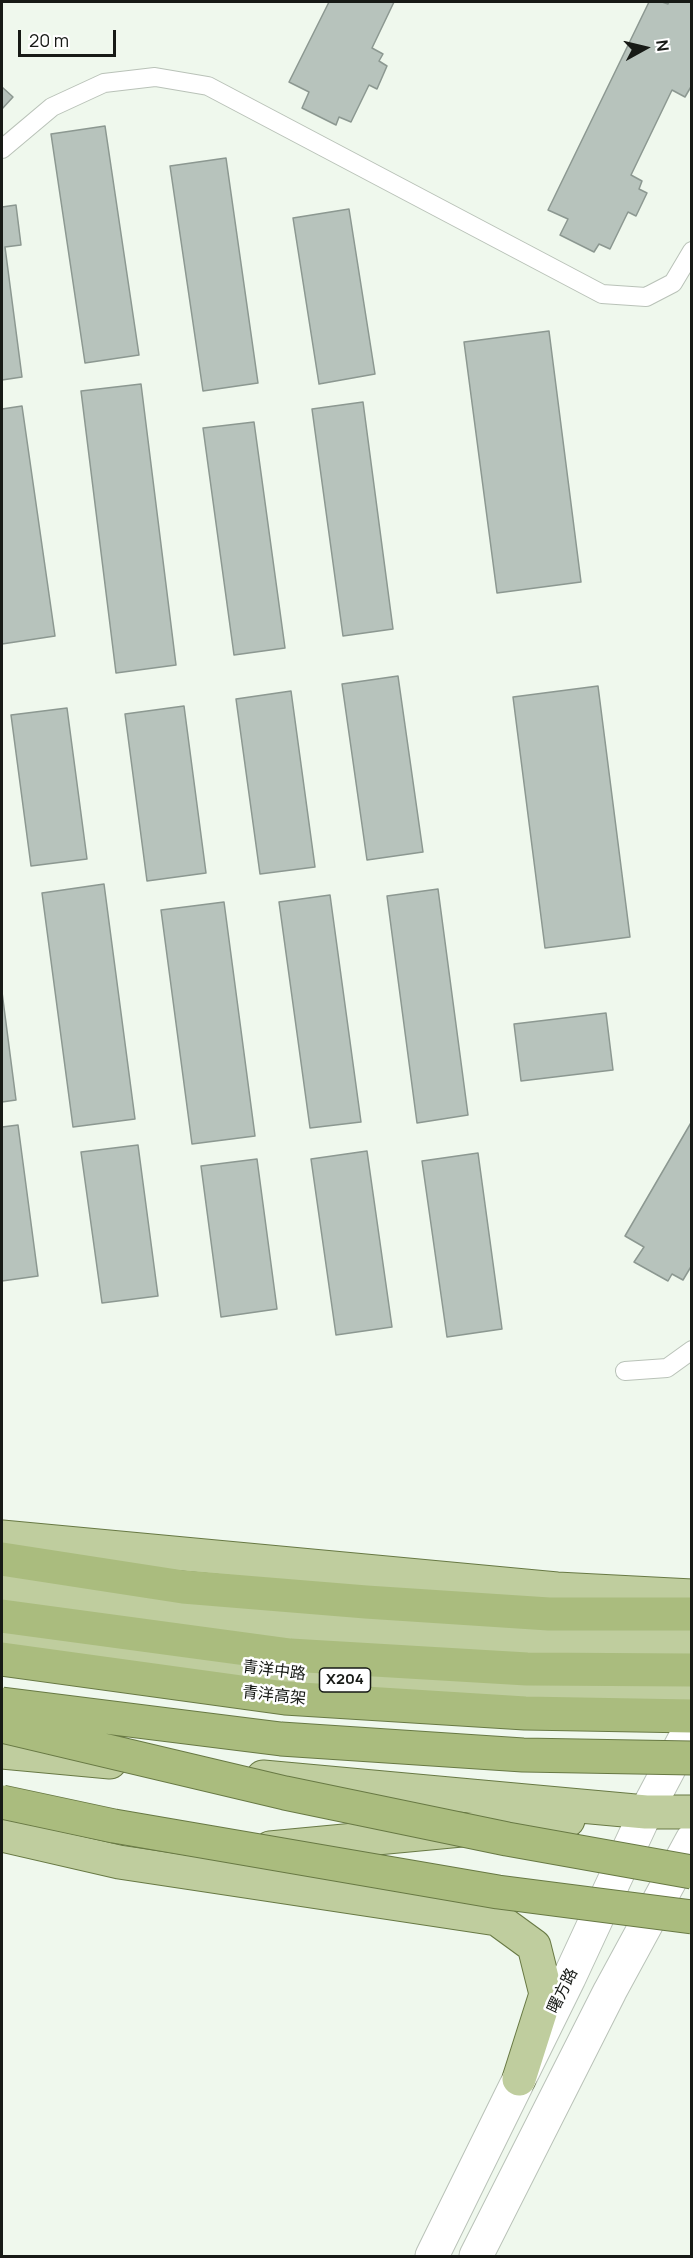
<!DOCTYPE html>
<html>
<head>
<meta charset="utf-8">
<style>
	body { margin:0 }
	#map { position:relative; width:693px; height:2258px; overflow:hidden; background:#eff8ed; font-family:Manrope,sans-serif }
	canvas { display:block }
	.frame { position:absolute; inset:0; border:3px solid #171a16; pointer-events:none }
	.north { position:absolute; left:615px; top:18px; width:60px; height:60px; -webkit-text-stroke:4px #fff; paint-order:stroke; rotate:82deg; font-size:16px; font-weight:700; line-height:24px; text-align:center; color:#171a16 }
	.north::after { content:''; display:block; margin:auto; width:21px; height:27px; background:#171a16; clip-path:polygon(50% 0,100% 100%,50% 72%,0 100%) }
	.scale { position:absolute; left:18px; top:30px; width:98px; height:27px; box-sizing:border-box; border:3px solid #171a16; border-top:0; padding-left:8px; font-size:18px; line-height:21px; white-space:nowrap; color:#171a16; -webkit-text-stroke:4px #fff; paint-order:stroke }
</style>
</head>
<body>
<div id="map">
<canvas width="693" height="2258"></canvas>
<div class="frame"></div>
<div class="north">N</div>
<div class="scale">20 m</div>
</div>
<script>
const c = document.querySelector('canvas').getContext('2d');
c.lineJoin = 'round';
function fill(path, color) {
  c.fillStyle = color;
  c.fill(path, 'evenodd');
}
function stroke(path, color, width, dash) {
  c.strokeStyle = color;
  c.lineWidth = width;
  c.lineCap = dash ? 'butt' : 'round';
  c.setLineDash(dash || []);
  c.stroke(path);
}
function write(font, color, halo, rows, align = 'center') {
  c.font = font + ' Manrope,"Noto Sans SC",sans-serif';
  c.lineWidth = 5;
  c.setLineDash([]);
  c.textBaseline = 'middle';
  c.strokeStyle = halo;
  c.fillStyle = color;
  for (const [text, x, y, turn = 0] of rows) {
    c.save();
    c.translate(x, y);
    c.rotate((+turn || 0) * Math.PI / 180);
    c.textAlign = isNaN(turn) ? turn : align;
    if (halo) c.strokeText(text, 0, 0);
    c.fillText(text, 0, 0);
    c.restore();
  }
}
const building = new Path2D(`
	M329,2H394L372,48L383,54L379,61L387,66L377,89L369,85L351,122L339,117L336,125L302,108L309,92L289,82Z
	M649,2H662L668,4L669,2H692V85L685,97L672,90L631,175L642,181L639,189L647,193L636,216L628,212L610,249L599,244L594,252L560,235L568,219L548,210Z
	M2,87L13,97L2,109Z
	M105,126L139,355L85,363L51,134Z
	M226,158L258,383L203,391L170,166Z
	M16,205L21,245L5,247L22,377L2,380V207Z
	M349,209L375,374L319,384L293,218Z
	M549,331L581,582L497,593L464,342Z
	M141,384L176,665L116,673L81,391Z
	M363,402L393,629L343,636L312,409Z
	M22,406L55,636L2,644V409Z
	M254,422L285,648L234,655L203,428Z
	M398,676L423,852L367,860L342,684Z
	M598,686L630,937L545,948L513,697Z
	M291,691L315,867L260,874L236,699Z
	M184,706L206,873L147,881L125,714Z
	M67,708L87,859L31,866L11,715Z
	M104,884L135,1119L73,1127L42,893Z
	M438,889L468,1115L417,1123L387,896Z
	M330,895L361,1122L310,1128L279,902Z
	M224,902L255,1136L192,1144L161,910Z
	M2,992L16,1100L2,1102Z
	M606,1013L613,1070L521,1081L514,1024Z
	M692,1121V1265L683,1280L672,1274L668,1281L634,1262L644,1247L625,1236Z
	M18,1125L38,1276L2,1281V1127Z
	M138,1145L158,1296L102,1303L81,1152Z
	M367,1151L392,1327L336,1335L311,1159Z
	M478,1153L502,1329L447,1337L422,1161Z
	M257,1159L277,1309L221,1317L201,1166Z`);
const service = new Path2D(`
	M2,149L52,107L104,83L155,77L208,86L602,294L646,297L673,283L692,251
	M625,1371L667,1368L692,1350`);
const tertiary = new Path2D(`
	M432,2256L569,1978L646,1812L692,1725
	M476,2256L610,1991L692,1840`);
const primary = new Path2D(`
	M2,1537L557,1589L692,1596
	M2,1586L311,1629L559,1643L692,1644
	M2,1636L409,1688L692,1692
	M2,1752L110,1762
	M263,1777L646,1812H692
	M2,1835L119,1862L497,1919L534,1946L546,1994L519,2079
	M270,1848L568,1820`);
const trunk = new Path2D(`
	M2,1559L183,1587L366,1602L549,1614H692
	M2,1616L290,1655L527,1669L692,1670
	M2,1659L285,1698L525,1713L692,1716`);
const trunkBridge = new Path2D(`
	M2,1704L281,1739L523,1755L692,1758
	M2,1726L285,1793L507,1839L692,1872
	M2,1802L114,1826L498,1892L692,1917`);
const shields = [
	[345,1680,51]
];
const shieldNames = [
	["X204",345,1680]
];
const streetNames = [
	["青洋中路",274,1671,7],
	["青洋高架",274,1696,6],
	["曙方路",563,1991,-64]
];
fill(building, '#b7c3bc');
stroke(building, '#8c9891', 1.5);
stroke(service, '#b9c2b8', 20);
stroke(tertiary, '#b9c2b8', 35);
stroke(primary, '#687944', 35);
stroke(trunk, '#687944', 35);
stroke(service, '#fff', 18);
stroke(tertiary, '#fff', 33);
stroke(primary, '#bfcd9e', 33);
stroke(trunk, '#aabc7e', 33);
stroke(trunkBridge, '#687944', 35, []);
stroke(trunkBridge, '#aabc7e', 33);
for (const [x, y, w] of shields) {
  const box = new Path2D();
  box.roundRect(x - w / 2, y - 12, w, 24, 4.5);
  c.fillStyle = '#fff';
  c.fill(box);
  stroke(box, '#171a16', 1.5);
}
write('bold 15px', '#171a16', null, shieldNames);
write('16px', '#171a16', '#fff', streetNames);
</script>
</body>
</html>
